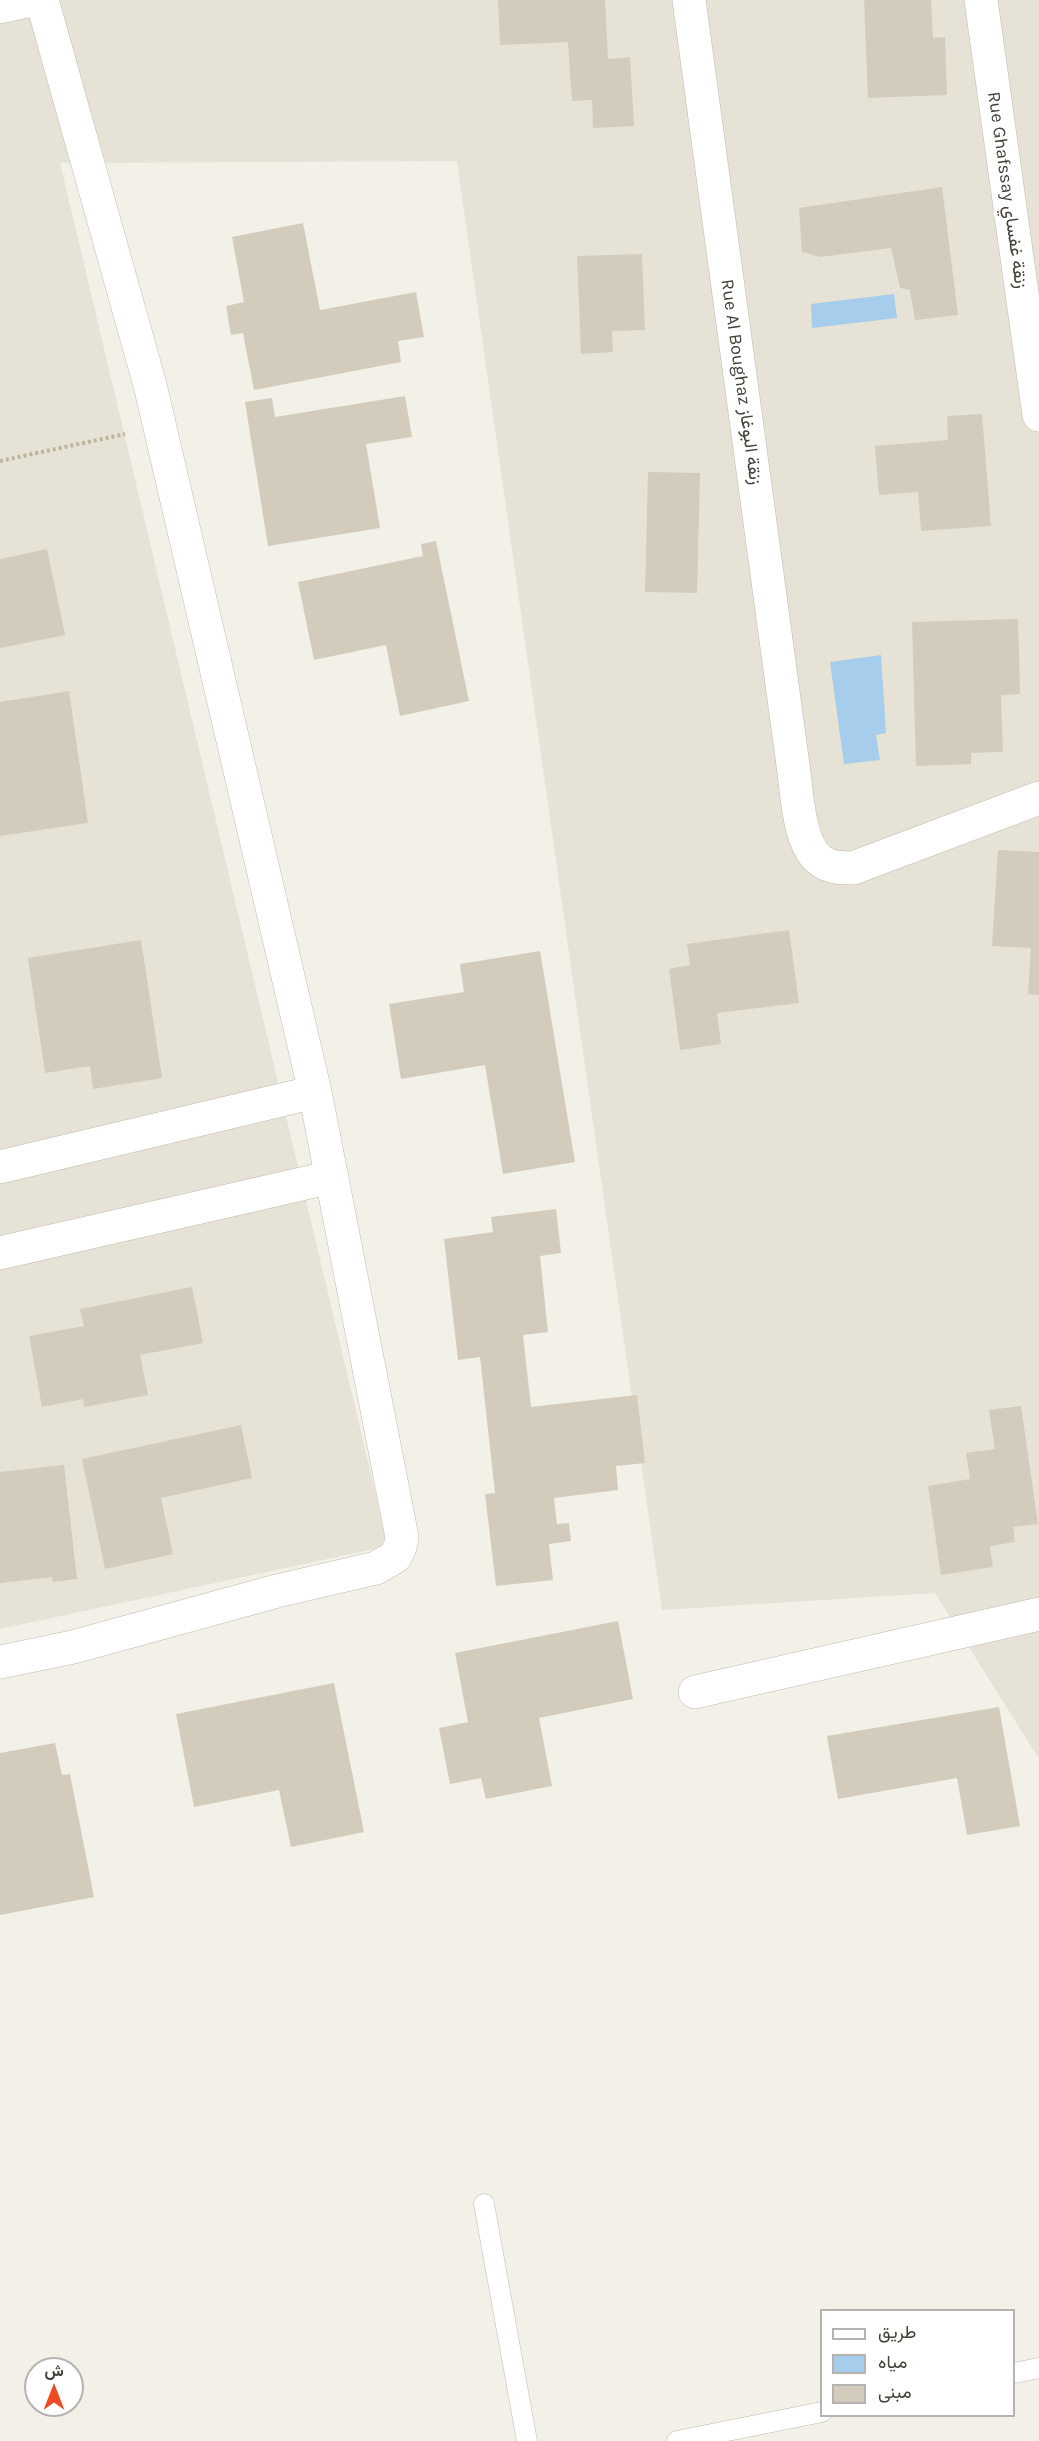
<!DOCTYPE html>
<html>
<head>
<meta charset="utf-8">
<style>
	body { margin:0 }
	#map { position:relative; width:1039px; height:2441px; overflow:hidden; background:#f2f0e7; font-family:Karla,Vazirmatn,sans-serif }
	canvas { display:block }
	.legend { position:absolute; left:820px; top:2309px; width:195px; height:108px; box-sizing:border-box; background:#fff; border:2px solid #b5b3af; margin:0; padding:8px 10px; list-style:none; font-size:18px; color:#454037 }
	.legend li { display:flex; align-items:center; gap:12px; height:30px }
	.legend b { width:30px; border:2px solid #b5b3af }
	.north { position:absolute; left:24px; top:2357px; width:60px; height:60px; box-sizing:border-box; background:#fff; border:2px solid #b5b3af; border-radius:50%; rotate:0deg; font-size:16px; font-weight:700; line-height:24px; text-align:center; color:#454037 }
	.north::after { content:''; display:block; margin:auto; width:21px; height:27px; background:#ed4b24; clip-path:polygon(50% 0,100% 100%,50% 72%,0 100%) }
</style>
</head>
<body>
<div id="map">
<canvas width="1039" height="2441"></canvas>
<ul class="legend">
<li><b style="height:8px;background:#fff"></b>طريق</li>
<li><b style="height:16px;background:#a7cdec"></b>مياه</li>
<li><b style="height:16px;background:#d3ccbd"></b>مبنى</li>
</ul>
<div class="north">ش</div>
</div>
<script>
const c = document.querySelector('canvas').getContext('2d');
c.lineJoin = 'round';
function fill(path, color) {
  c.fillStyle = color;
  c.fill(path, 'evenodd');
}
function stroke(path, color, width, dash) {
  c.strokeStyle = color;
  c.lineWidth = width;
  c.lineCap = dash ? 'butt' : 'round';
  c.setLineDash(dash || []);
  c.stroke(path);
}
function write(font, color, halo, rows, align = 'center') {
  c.font = font + ' Karla,Vazirmatn,sans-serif';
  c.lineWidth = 6;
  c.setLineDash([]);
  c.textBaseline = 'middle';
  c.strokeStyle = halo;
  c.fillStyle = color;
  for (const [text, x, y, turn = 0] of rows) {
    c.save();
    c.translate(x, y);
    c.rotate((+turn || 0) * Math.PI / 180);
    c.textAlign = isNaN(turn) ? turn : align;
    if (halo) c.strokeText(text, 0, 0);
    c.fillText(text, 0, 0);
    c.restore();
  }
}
const residential = new Path2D(`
	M0,0H1039V1759L935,1593L662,1610L457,161L60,163L388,1546L0,1629Z`);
const water = new Path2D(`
	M894,294L897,318L812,328L811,304Z
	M881,655L886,733L876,735L880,760L844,764L830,662Z`);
const building = new Path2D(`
	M498,0H605L608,59L630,57L634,126L593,128L592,100L572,101L568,42L500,45Z
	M864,0H931L933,38L945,37L947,95L868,98Z
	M942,187L958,315L915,320L910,290L900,288L891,248L820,257L802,252L799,208Z
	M303,223L320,310L416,292L424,337L398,341L401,362L254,390L243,333L231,335L226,306L244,302L232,237Z
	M642,254L645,330L612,331L613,352L581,354L577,256Z
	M405,396L412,437L366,444L380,528L268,546L245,402L272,398L275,417Z
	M982,414L991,526L921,531L918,492L879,495L875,446L948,440L947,416Z
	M648,472L700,473L697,593L645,592Z
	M436,541L469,701L400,716L386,645L314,660L298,582L423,556L421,544Z
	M47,549L65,635L0,648V559Z
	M1018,619L1020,694L1001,695L1003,752L971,753V764L916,766L912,622Z
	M69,691L88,823L0,836V702Z
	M998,850L1039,852V995L1028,994L1031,948L992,946Z
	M789,930L799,1003L717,1013L721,1044L680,1050L669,969L690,965L687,944Z
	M141,940L162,1078L93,1089L90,1066L45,1073L28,958Z
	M540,951L575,1162L503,1174L485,1065L401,1079L389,1004L464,992L460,964Z
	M556,1209L561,1253L540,1256L548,1332L523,1335L531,1407L637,1395L645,1463L616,1466L618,1490L554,1498L557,1524L569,1523L571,1541L549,1544L553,1580L496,1586L485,1494L495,1493L480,1357L458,1360L444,1239L493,1232L491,1217Z
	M192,1287L203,1343L140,1355L148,1395L84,1407L83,1399L42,1407L29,1336L84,1326L80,1309Z
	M1021,1406L1038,1524L1013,1527L1015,1542L990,1546L993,1567L941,1575L928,1486L970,1479L966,1453L995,1449L989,1410Z
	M241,1425L252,1478L161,1498L173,1554L105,1569L82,1459Z
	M64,1465L77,1579L53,1582L52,1577L0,1583V1472Z
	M618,1621L633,1699L539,1718L552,1786L486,1799L481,1778L450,1784L439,1728L468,1722L455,1653Z
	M334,1683L364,1832L291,1847L279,1790L194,1807L176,1714Z
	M999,1707L1020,1826L967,1835L957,1778L838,1799L827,1736Z
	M55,1743L62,1775L70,1774L94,1897L0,1915V1753Z`);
const path = new Path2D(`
	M0,461L125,434`);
const lane = new Path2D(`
	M484,2204L527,2441
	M1014,2373L1039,2368
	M677,2441L822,2412`);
const street = new Path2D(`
	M689,0L793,765C797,791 798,845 821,861C831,868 842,868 853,868L1039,798
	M981,0L1039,415
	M0,7L32,0
	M0,1167L315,1092
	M0,1253L332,1177
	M0,1662L73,1647L277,1591L376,1568L395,1557L400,1547L402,1537L315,1092L150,385L42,0
	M695,1692L1039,1614`);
const streetNames = [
	["Rue Ghafssay زنقة غفساي",1007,190,82],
	["Rue Al Boughaz زنقة البوغاز",741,382,82]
];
fill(residential, '#e6e2d6');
fill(water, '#a7cdec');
fill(building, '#d3ccbd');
stroke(lane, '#c0baad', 21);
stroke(street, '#c0baad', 34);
stroke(path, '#beb49c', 4, [3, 3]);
stroke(lane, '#fff', 20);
stroke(street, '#fff', 33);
write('18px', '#454037', '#fff', streetNames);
</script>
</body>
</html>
